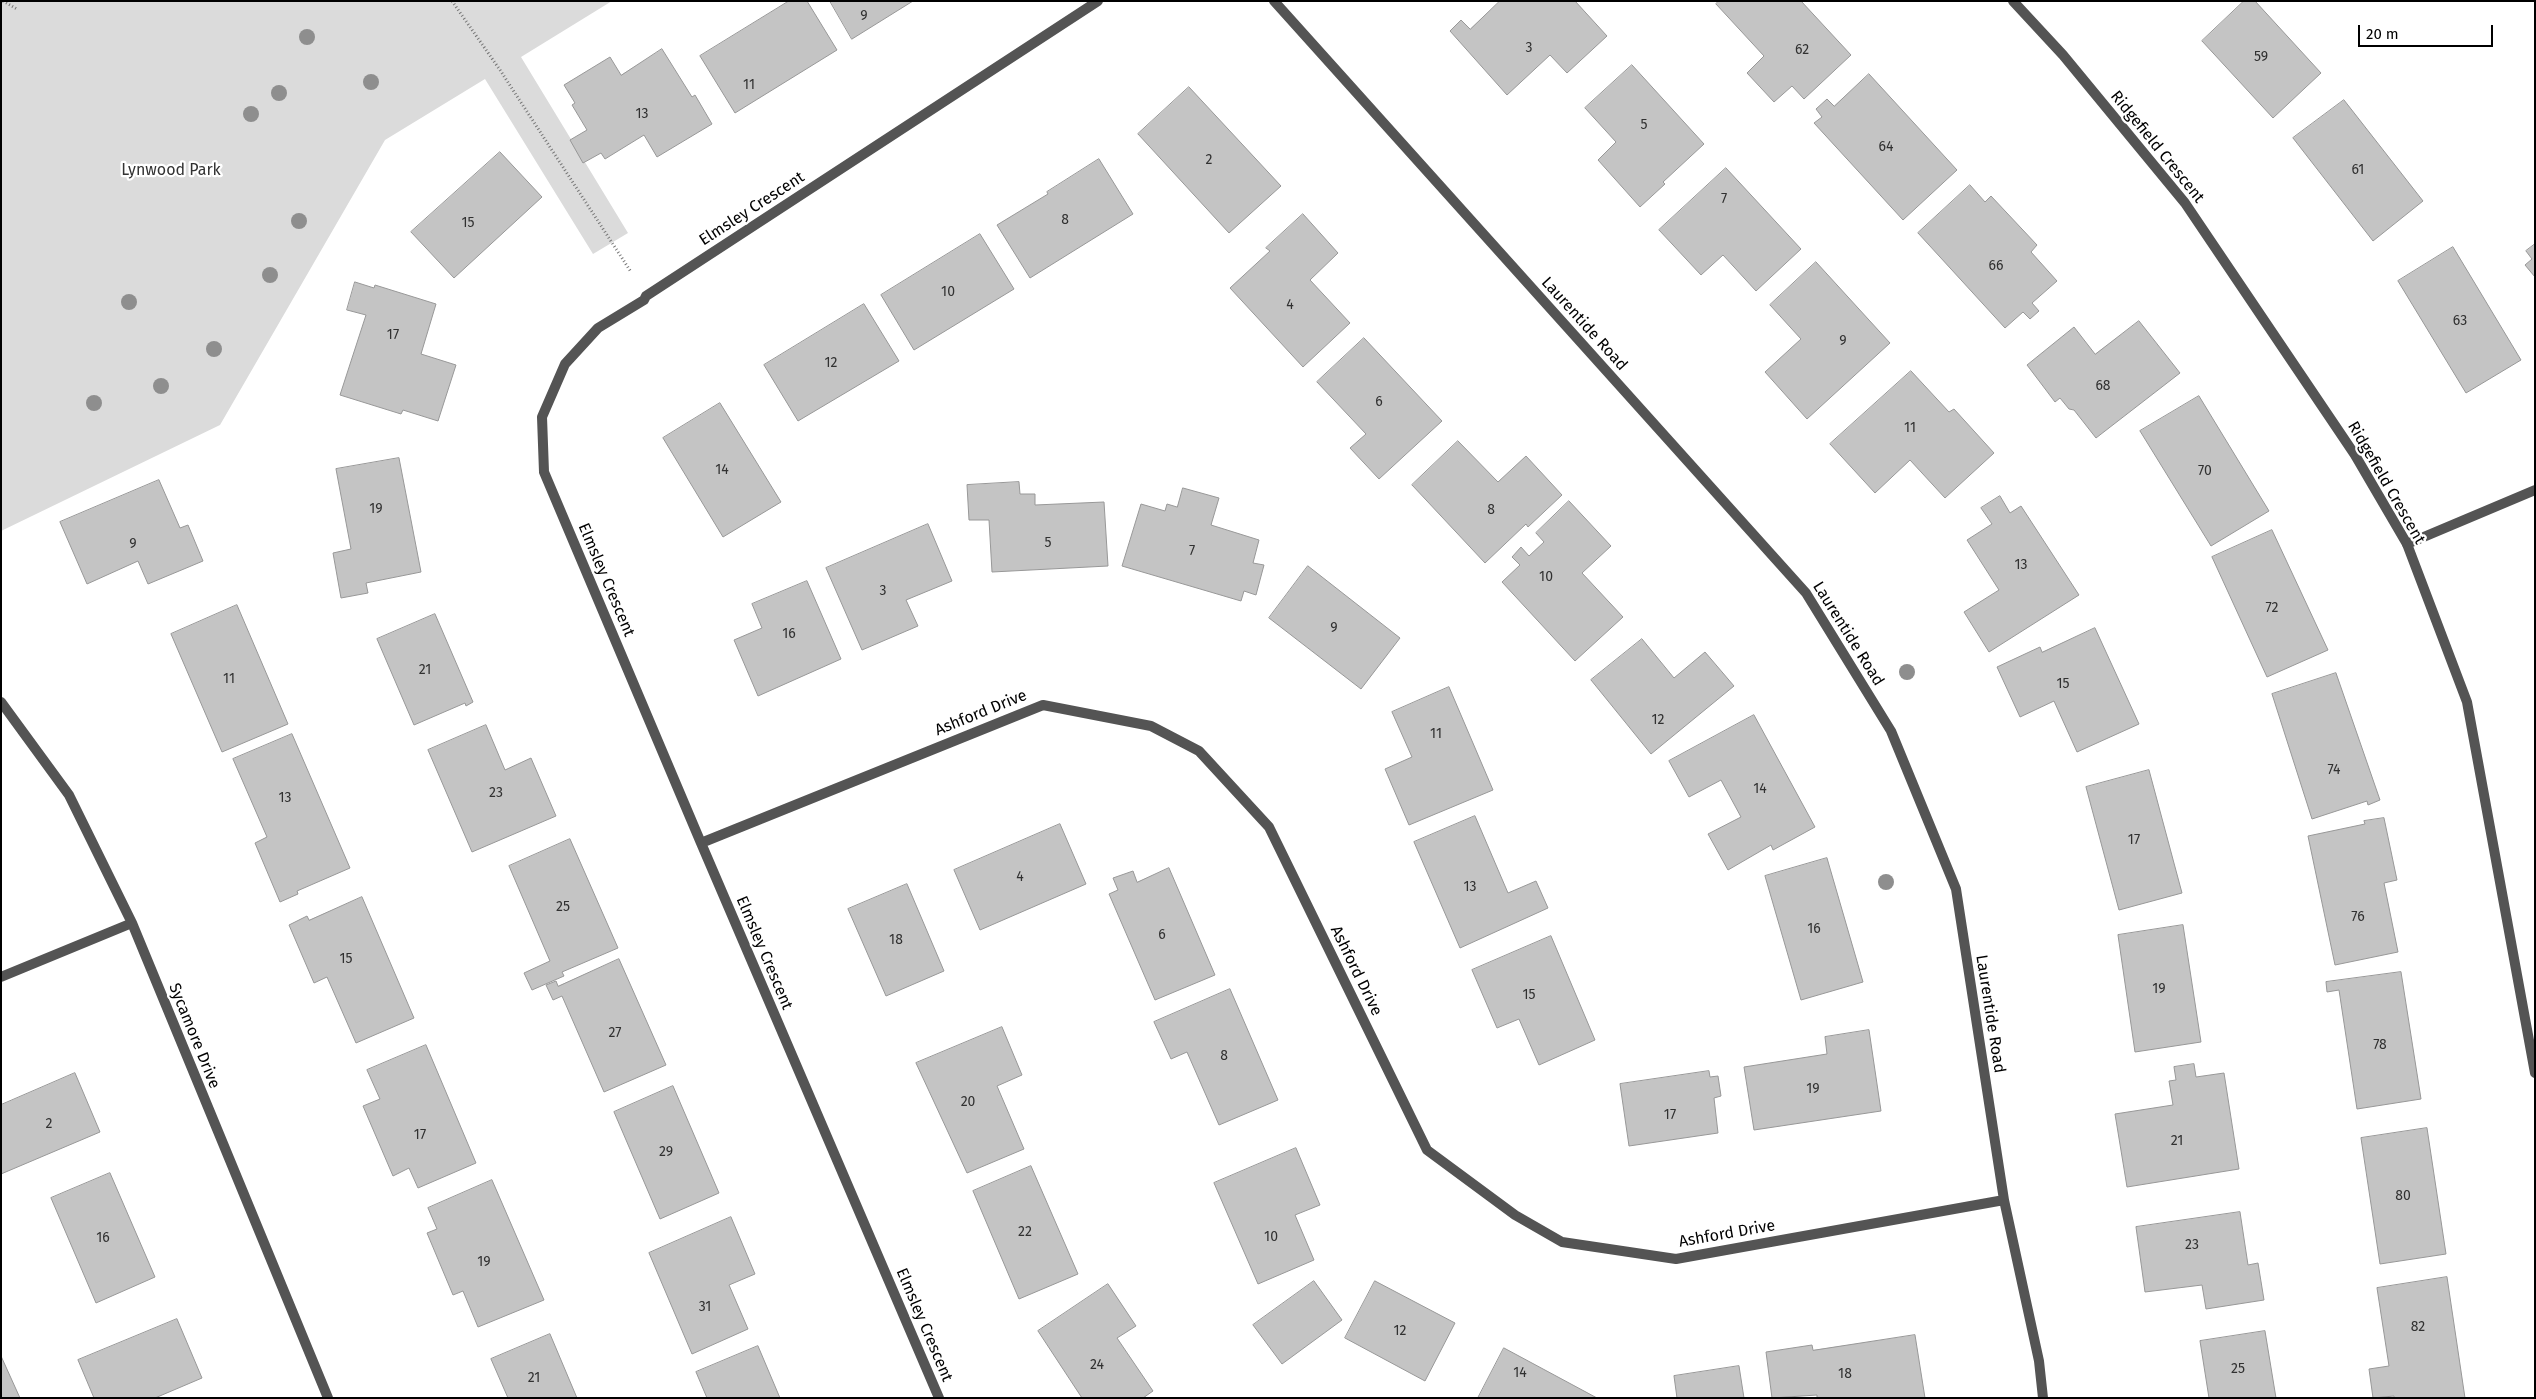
<!DOCTYPE html>
<html>
<head>
<meta charset="utf-8">
<style>
	body { margin:0 }
	#map { position:relative; width:2536px; height:1399px; overflow:hidden; background:#fff; font-family:"Fira Sans",sans-serif }
	canvas { display:block }
	.frame { position:absolute; inset:0; border:2px solid #000; pointer-events:none }
	.scale { position:absolute; left:2358px; top:25px; width:135px; height:22px; box-sizing:border-box; border:2px solid #000; border-top:0; padding-left:6px; font-size:15px; line-height:18px; white-space:nowrap; color:#000; -webkit-text-stroke:4px #fff; paint-order:stroke }
</style>
</head>
<body>
<div id="map">
<canvas width="2536" height="1399"></canvas>
<div class="frame"></div>
<div class="scale">20 m</div>
</div>
<script>
const c = document.querySelector('canvas').getContext('2d');
c.lineJoin = 'round';
function fill(path, color) {
  c.fillStyle = color;
  c.fill(path, 'evenodd');
}
function stroke(path, color, width, dash) {
  c.strokeStyle = color;
  c.lineWidth = width;
  c.lineCap = dash ? 'butt' : 'round';
  c.setLineDash(dash || []);
  c.stroke(path);
}
function write(font, color, halo, rows, align = 'center') {
  c.font = font + ' "Fira Sans",sans-serif';
  c.lineWidth = 4.5;
  c.setLineDash([]);
  c.textBaseline = 'middle';
  c.strokeStyle = halo;
  c.fillStyle = color;
  for (const [text, x, y, turn = 0] of rows) {
    c.save();
    c.translate(x, y);
    c.rotate((+turn || 0) * Math.PI / 180);
    c.textAlign = isNaN(turn) ? turn : align;
    if (halo) c.strokeText(text, 0, 0);
    c.fillText(text, 0, 0);
    c.restore();
  }
}
const green = new Path2D(`
	M1,1H612L521,57L628,233L593,254L485,79L385,140L220,425L1,531Z`);
const building = new Path2D(`
	M789,1H807L837,50L735,113L700,56Z
	M830,1H913L852,39Z
	M1500,1H1575L1607,36L1567,73L1550,55L1507,95L1450,31L1461,20L1470,29Z
	M1719,1H1801L1851,55L1804,99L1792,86L1774,102L1747,73L1764,56L1716,4Z
	M2244,1H2255L2321,73L2273,118L2202,41Z
	M662,49L692,97L695,95L712,124L657,157L644,135L605,159L601,153L583,163L570,140L587,130L572,105L575,103L564,85L610,57L621,75Z
	M1632,65L1704,144L1663,182L1665,184L1640,207L1598,160L1616,142L1585,108Z
	M1869,74L1957,170L1903,220L1814,123L1822,117L1816,109L1827,99L1834,106Z
	M1189,87L1281,186L1229,233L1138,134Z
	M2344,100L2423,201L2373,241L2293,138Z
	M500,152L542,197L454,278L411,232Z
	M1099,159L1133,214L1030,278L997,225L1048,194L1047,192Z
	M1726,168L1801,249L1756,291L1723,255L1701,275L1659,230Z
	M1970,185L1985,202L1991,196L2037,245L2031,252L2057,281L2032,303L2039,311L2030,319L2023,312L2005,328L1918,233Z
	M1303,214L1338,253L1310,280L1350,323L1303,367L1230,288L1270,251L1266,248Z
	M980,234L1014,289L914,350L881,295Z
	M2535,244V277L2525,265L2532,259L2526,251Z
	M2453,247L2521,360L2466,393L2398,281Z
	M1816,262L1890,343L1807,419L1765,372L1801,339L1770,305Z
	M355,282L374,288L375,285L436,304L421,354L456,365L438,421L403,410L401,414L340,395L366,315L347,310Z
	M864,304L899,361L798,421L764,365Z
	M2139,321L2180,373L2096,438L2074,410L2069,409L2060,398L2055,402L2027,365L2074,327L2095,354Z
	M1364,338L1442,421L1379,479L1350,448L1366,434L1317,382Z
	M1911,371L1949,412L1954,409L1994,453L1945,498L1910,460L1875,493L1830,444Z
	M2199,396L2269,511L2211,546L2140,431Z
	M720,403L781,502L723,537L663,438Z
	M1458,441L1498,482L1526,456L1562,495L1528,527L1526,524L1485,563L1412,485Z
	M399,458L421,572L366,583L368,593L341,598L333,553L351,549L336,469Z
	M159,480L180,528L188,525L203,561L148,584L138,561L87,584L60,522Z
	M1019,482L1020,494H1035V505L1104,502L1108,566L992,572L989,520H969L967,485Z
	M1183,488L1219,498L1211,525L1259,540L1253,563L1264,565L1256,595L1244,591L1241,601L1122,566L1141,504L1165,511L1167,504L1177,507Z
	M2000,496L2010,513L2021,506L2079,595L1989,652L1964,612L1999,590L1967,540L1992,524L1981,508Z
	M1569,501L1611,546L1582,573L1623,617L1575,661L1502,582L1520,565L1512,557L1521,547L1529,556L1544,542L1536,533Z
	M928,524L952,581L906,600L918,626L862,650L826,568Z
	M2272,530L2328,650L2267,677L2212,557Z
	M1308,566L1400,638L1361,689L1269,618Z
	M807,581L841,659L758,696L734,640L762,628L752,604Z
	M237,605L288,724L222,752L171,634Z
	M435,614L473,702L466,706L465,703L414,725L377,639Z
	M2095,628L2139,724L2077,752L2054,701L2020,717L1997,667L2040,647L2042,652Z
	M1642,639L1674,678L1705,652L1734,686L1651,754L1591,680Z
	M2336,673L2380,800L2368,805L2367,801L2312,819L2272,694Z
	M1449,687L1493,790L1409,825L1385,769L1412,757L1392,712Z
	M1754,715L1815,827L1773,850L1771,845L1728,870L1708,834L1741,817L1721,780L1689,797L1669,761Z
	M486,725L505,770L531,758L556,816L472,852L428,750Z
	M292,734L350,868L297,891L298,894L280,902L255,843L267,837L233,759Z
	M2149,770L2182,893L2119,910L2086,787Z
	M1475,816L1508,893L1536,881L1548,908L1460,948L1414,842Z
	M2384,818L2397,880L2384,883L2398,952L2335,965L2308,836L2365,824L2364,821Z
	M1060,824L1086,884L980,930L954,870Z
	M570,839L618,948L562,972L564,976L532,990L524,973L550,961L509,866Z
	M1827,858L1863,982L1801,1000L1765,876Z
	M1169,868L1215,975L1155,1000L1109,894L1118,890L1113,878L1133,871L1137,882Z
	M907,884L944,971L886,996L848,909Z
	M362,897L414,1018L356,1043L327,977L314,983L289,925L307,916L309,920Z
	M2183,925L2201,1042L2135,1052L2118,935Z
	M1551,936L1595,1040L1539,1065L1519,1019L1497,1028L1472,970Z
	M619,959L666,1065L604,1092L562,996L553,1000L546,985L556,981L558,986Z
	M2401,972L2421,1099L2357,1109L2339,990L2327,992L2326,982Z
	M1230,989L1278,1100L1219,1125L1187,1052L1171,1059L1154,1022Z
	M1002,1027L1022,1075L997,1086L1024,1149L967,1173L916,1063Z
	M1869,1030L1881,1111L1754,1130L1744,1067L1827,1054L1825,1037Z
	M426,1045L476,1163L418,1188L409,1168L393,1176L363,1106L380,1099L367,1070Z
	M2194,1064L2196,1077L2224,1073L2239,1169L2127,1187L2115,1114L2173,1105L2169,1081L2176,1080L2174,1067Z
	M1709,1071L1710,1077L1718,1076L1721,1096L1714,1098L1718,1133L1629,1146L1620,1084Z
	M75,1073L100,1132L1,1174V1105Z
	M673,1086L719,1193L660,1219L614,1112Z
	M2427,1128L2446,1254L2380,1264L2361,1138Z
	M1296,1148L1320,1205L1295,1215L1314,1260L1258,1284L1214,1183Z
	M1031,1166L1078,1274L1019,1299L973,1191Z
	M110,1173L155,1277L96,1303L51,1198Z
	M492,1180L544,1300L478,1327L463,1291L453,1295L427,1233L437,1229L428,1208Z
	M2240,1212L2248,1265L2258,1263L2264,1300L2206,1309L2202,1285L2145,1292L2136,1227Z
	M731,1217L755,1274L729,1285L748,1329L692,1354L649,1253Z
	M2447,1277L2465,1398H2394V1396L2373,1398L2369,1369L2389,1366L2377,1288Z
	M1314,1281L1342,1320L1282,1364L1253,1325Z
	M1375,1281L1455,1323L1425,1381L1345,1338Z
	M1108,1284L1136,1326L1117,1338L1153,1391L1143,1398H1082L1038,1331Z
	M177,1319L202,1378L155,1398H94L78,1360Z
	M2265,1331L2276,1398H2209L2200,1341Z
	M550,1334L577,1398H508L491,1359Z
	M1915,1335L1925,1398H1817V1395L1772,1398L1766,1352L1812,1345L1813,1350Z
	M758,1346L780,1398H707L696,1372Z
	M1504,1348L1597,1398H1478Z
	M1,1356L20,1398H1Z
	M1739,1366L1744,1398H1677L1674,1376Z`);
const path = new Path2D(`
	M3,1L17,9
	M452,1L500,70L631,272`);
const minor = new Path2D(`
	M1274,1L1806,593L1891,731L1956,889L2004,1200L2039,1361L2043,1398
	M2407,544L2535,490
	M1,702L69,795L132,923L328,1398
	M701,843L1043,705L1151,726L1199,751L1269,827L1427,1150L1515,1215L1562,1242L1676,1259L2004,1200
	M1,977L132,923
	M939,1398L701,843L544,472L542,417L565,364L598,328L644,300L646,296L1098,1`);
const tertiary = new Path2D(`
	M2013,1L2063,55L2185,203L2355,455L2407,544L2467,702L2535,1073`);
const trees = [
	[307,37],
	[371,82],
	[279,93],
	[251,114],
	[299,221],
	[270,275],
	[129,302],
	[214,349],
	[161,386],
	[94,403],
	[1907,672],
	[1886,882]
];
const numberNames = [
	["9",864,16],
	["3",1529,48],
	["62",1802,50],
	["59",2261,57],
	["11",749,85],
	["13",642,114],
	["5",1644,125],
	["64",1886,147],
	["2",1209,160],
	["61",2358,170],
	["7",1724,199],
	["8",1065,220],
	["15",468,223],
	["66",1996,266],
	["10",948,292],
	["4",1290,305],
	["63",2460,321],
	["17",393,335],
	["9",1843,341],
	["12",831,363],
	["68",2103,386],
	["6",1379,402],
	["11",1910,428],
	["14",722,470],
	["70",2205,471],
	["19",376,509],
	["8",1491,510],
	["5",1048,543],
	["9",133,544],
	["7",1192,551],
	["13",2021,565],
	["10",1546,577],
	["3",883,591],
	["72",2272,608],
	["9",1334,628],
	["16",789,634],
	["21",425,670],
	["11",229,679],
	["15",2063,684],
	["12",1658,720],
	["11",1436,734],
	["74",2334,770],
	["14",1760,789],
	["23",496,793],
	["13",285,798],
	["17",2134,840],
	["4",1020,877],
	["13",1470,887],
	["25",563,907],
	["76",2358,917],
	["16",1814,929],
	["6",1162,935],
	["18",896,940],
	["15",346,959],
	["19",2159,989],
	["15",1529,995],
	["27",615,1033],
	["78",2380,1045],
	["8",1224,1056],
	["19",1813,1089],
	["20",968,1102],
	["17",1670,1115],
	["2",49,1124],
	["17",420,1135],
	["21",2177,1141],
	["29",666,1152],
	["80",2403,1196],
	["22",1025,1232],
	["10",1271,1237],
	["16",103,1238],
	["23",2192,1245],
	["19",484,1262],
	["31",705,1307],
	["82",2418,1327],
	["12",1400,1331],
	["24",1097,1365],
	["25",2238,1369],
	["14",1520,1373],
	["18",1845,1374],
	["21",534,1378]
];
const streetNames = [
	["Ridgefield Crescent",2157,147,51],
	["Elmsley Crescent",752,209,-33],
	["Laurentide Road",1584,324,48],
	["Ridgefield Crescent",2386,483,60],
	["Elmsley Crescent",606,580,67],
	["Laurentide Road",1848,634,58],
	["Ashford Drive",981,713,-22],
	["Elmsley Crescent",764,953,67],
	["Ashford Drive",1356,971,64],
	["Laurentide Road",1990,1014,81],
	["Sycamore Drive",194,1036,68],
	["Ashford Drive",1727,1234,-10],
	["Elmsley Crescent",924,1325,67]
];
const parkNames = [
	["Lynwood Park",171,171]
];
fill(green, '#dbdbdb');
fill(building, '#c4c4c4');
stroke(building, '#989898', 1);
stroke(path, '#767676', 3, [1, 2.5]);
stroke(minor, '#545454', 10);
stroke(tertiary, '#545454', 10);
c.fillStyle = '#8e8e8e';
for (const [x, y] of trees) {
  c.beginPath();
  c.arc(x, y, 8, 0, 2 * Math.PI);
  c.fill();
}
write('14px', '#313131', null, numberNames);
write('16px', '#000', '#fff', streetNames);
write('16px', '#323232', '#fff', parkNames);
</script>
</body>
</html>
